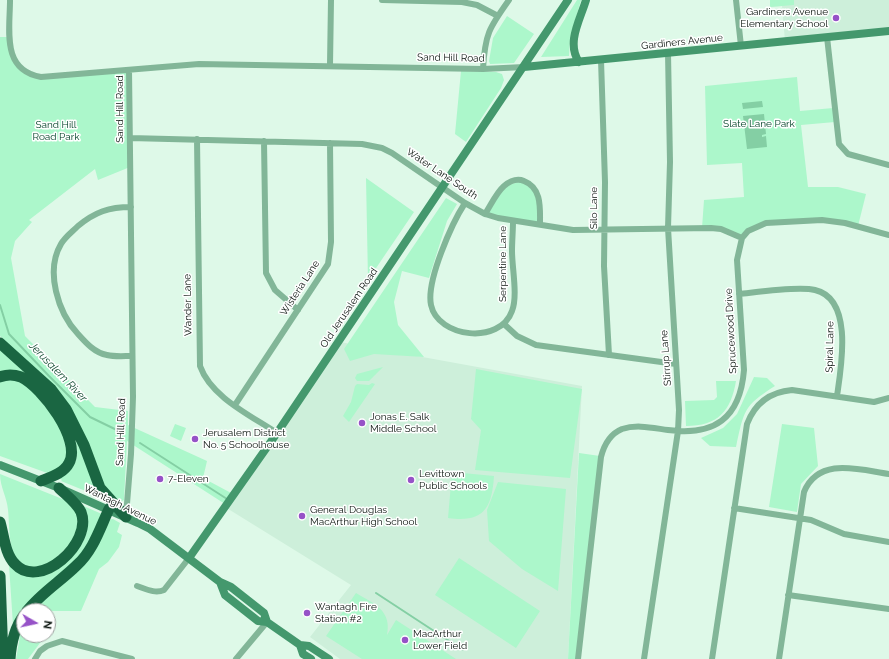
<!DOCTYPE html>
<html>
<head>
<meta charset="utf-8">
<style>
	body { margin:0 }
	#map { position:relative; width:889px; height:659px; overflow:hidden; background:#def9e8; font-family:Raleway,sans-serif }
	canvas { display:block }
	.north { position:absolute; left:16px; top:603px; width:40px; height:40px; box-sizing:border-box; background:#fff; border:1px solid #9da19f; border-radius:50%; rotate:99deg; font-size:11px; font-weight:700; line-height:16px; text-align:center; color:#0a140e }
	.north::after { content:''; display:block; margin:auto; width:14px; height:18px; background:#9652c7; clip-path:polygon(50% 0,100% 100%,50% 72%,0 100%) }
</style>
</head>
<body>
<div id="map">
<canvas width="889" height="659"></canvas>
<div class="north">N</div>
</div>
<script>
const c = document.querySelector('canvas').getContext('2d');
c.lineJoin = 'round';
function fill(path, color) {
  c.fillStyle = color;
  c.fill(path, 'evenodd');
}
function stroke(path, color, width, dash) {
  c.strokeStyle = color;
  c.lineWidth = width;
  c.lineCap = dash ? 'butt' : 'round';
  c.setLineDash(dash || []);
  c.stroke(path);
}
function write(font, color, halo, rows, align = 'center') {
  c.font = font + ' Raleway,sans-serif';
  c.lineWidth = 3;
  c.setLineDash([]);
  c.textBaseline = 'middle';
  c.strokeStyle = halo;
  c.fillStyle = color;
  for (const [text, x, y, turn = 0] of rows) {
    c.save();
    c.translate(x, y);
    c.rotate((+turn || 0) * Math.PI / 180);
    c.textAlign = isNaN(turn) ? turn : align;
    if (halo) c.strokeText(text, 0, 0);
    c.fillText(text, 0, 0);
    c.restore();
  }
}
const built = new Path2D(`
	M770,0H889V30L785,41L782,6L770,7Z
	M340,342L582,386L568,659H340L310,637L351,585L225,507Z`);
const green = new Path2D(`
	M577,0H581L570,39L569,56L541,57Z
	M770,0H794V5L770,7Z
	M507,16L534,34L514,63L490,64L489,61L493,38Z
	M0,37H9L11,55L33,76L128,71L130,167L98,180L95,169L29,220L32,222L15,241L11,258L25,336L95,407L128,411V425L207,461L203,478L233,494L225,504L127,441L124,500L120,502L116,501L103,487L33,367L0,336Z
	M461,71L496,72L502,74L504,80L501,88L466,142L455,134Z
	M797,77L800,111L833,108L835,122L801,125L808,187H838L866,194L858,226L845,222H765L741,237L721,229L702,228L704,200L744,197L742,163L707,165L705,86Z
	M366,178L414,212L368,280Z
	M522,181L536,193L539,224L486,214L505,186Z
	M446,198L457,204L447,221L429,278L402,271L394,302L398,325L424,357L374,354L350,361L344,349Z
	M0,346C20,366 45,383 61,407C80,432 88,465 100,494H98V496L61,481L62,480L59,478C66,473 73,468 76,460C85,434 42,385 21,374C14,370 7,372 0,374Z
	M383,367L369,381H357L355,378L357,374Z
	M476,369L582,389L570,478L475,470L481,430L471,419Z
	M754,377L767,378L775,386C743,406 744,411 736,447L710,446L701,438L723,428L737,414Z
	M18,378L44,402L63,429L68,462L50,474L0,456V381Z
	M716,381H736C731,411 718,426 686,426L685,401L714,400L717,397Z
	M372,383L375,384L349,422L343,416L351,402L355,386L357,384L369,385Z
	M175,424L186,428L181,441L170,436Z
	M782,424L814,428L818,466L801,484L797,512L769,507Z
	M579,453L600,456L578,659H568Z
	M452,472L494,476C492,509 483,523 448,518Z
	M0,474L70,502L76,508L79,535L48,566C42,566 32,568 26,567C7,561 10,526 8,510C7,497 0,487 0,474Z
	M498,482L566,489L558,591L522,569L489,541L487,510Z
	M81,505L102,514L81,557L13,625L9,565C16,566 22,575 30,576C53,580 84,551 87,529C88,522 83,512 81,505Z
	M113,519L120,523L117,532L122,535L119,547L108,562L99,569L81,611H31L76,571L108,520Z
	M459,558L540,611L516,648L435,595Z
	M356,593C374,604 392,610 387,635L396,620L456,659H362L326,636Z
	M24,623V635H43V639L28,659H16L21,630Z`);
const water = new Path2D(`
	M762,101L763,107L743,109L742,103Z
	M764,114L766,134L762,135V137L766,136L767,147L747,149L743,116Z`);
const stream = new Path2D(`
	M0,305L9,334L49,376L90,417L123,433
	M140,443L227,499
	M376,593L463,650`);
const street = new Path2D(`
	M10,0C10,30 1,70 41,77L199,64L483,69L524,67
	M382,0L462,2L477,5L498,16
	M736,0L741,46
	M827,37L839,144L848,154L889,165
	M601,60L605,182L604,266L609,355
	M330,65L331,0
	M483,69C485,34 489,28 509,0
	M130,138L362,144L382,148L392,153L465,203L485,214L498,218L573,230L711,228L721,229L742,238
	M197,139L200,366C211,397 250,415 277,433
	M264,141L266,273L275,290L298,310
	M465,203C452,223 426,281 431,305C438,338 500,345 512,311C518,296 512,268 512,251C512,241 513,231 513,221
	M131,207C109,207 95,212 78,226C72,232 65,237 61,244C45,271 58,313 78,334C86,343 95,353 107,355C115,357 124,356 132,356
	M485,214C491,205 496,193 504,186C510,181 517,178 524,181C542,188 540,208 540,224
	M739,294C758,292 798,286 815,290C854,299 841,368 837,396
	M504,324L517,336L536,345L676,364
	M235,405L328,264L331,242L330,143
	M734,508L811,520L844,534L889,542
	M126,516L131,454L133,397L129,70
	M137,586C146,589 155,594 164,590L189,558
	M788,595L889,609
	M35,659L40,651L47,646L62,641L132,659
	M236,659L267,622
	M578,659L601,457C604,445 610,434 622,429C637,424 653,428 668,430C714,436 740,419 744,370L737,260L742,238L748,231L766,223L822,220L845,223L889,235
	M644,659L678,431L679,410L668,228L670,162L668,53
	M712,659L747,424C755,403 770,392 792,390L874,402L889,398
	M779,659L804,492C819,456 860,470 889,474`);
const secondary = new Path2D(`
	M579,62C566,43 580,20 586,0
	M524,67L889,31
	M0,465L59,488L138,523L150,529L220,582L231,587L264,613L267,622
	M189,558L277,433L568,0
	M220,582L225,595L258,621L267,622L300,645L309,646L329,659
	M300,645L303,654L311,659`);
const highway = new Path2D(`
	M0,343L51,389L66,409L84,445L100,488L126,517
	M0,377C7,374 13,374 21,377C42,387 82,440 69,463C64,473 51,477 41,481
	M0,522C4,536 5,554 15,564C40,591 93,543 81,512C77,503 66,495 59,488
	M0,576L3,659
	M27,611C41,593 61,581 77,565C93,551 100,528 109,509
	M10,659C11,644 15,627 24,615`);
const markers = [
	[836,18,4,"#9652c7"],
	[362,423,4,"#9652c7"],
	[195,439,4,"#9652c7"],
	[160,479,4,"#9652c7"],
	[411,480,4,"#9652c7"],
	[302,516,4,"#9652c7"],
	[307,613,4,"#9652c7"],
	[405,640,4,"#9652c7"]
];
const poiNames = [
	["Gardiners Avenue",828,12,"right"],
	["Elementary School",828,24,"right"],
	["Jonas E. Salk",370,417],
	["Middle School",370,429],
	["Jerusalem District",203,433],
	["No. 5 Schoolhouse",203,445],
	["Levittown",419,474],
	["Public Schools",419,486],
	["7-Eleven",168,479],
	["General Douglas",310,510],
	["MacArthur High School",310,522],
	["Wantagh Fire",315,607],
	["Station #2",315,619],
	["MacArthur",413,634],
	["Lower Field",413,646]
];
const streetNames = [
	["Gardiners Avenue",682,42,-6],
	["Sand Hill Road",451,58,1],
	["Sand Hill Road",120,109,-90],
	["Water Lane South",442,174,34],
	["Silo Lane",594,208,-90],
	["Serpentine Lane",503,264,-90],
	["Wisteria Lane",300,288,-57],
	["Wander Lane",188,305,-91],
	["Old Jerusalem Road",349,308,-56],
	["Sprucewood Drive",731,331,-93],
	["Spiral Lane",830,347,-89],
	["Stirrup Lane",666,358,-94],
	["Sand Hill Road",121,432,-88],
	["Wantagh Avenue",120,505,26]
];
const parkNames = [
	["Slate Lane Park",759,124],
	["Sand Hill",56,125],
	["Road Park",56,137]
];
const waterNames = [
	["Jerusalem River",58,372,46]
];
fill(built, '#cdefda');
fill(green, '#acf7cb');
fill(water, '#84cfa4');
stroke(stream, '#84cfa4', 2);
stroke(street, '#82b698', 6);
stroke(secondary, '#44986d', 8);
stroke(highway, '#1a6642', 11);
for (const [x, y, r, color] of markers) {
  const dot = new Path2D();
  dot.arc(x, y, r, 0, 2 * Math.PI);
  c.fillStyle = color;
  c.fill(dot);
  stroke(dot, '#fff', 1.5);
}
write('10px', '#0a140e', '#fff', poiNames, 'left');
write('10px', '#0a140e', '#fff', streetNames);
write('10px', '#014126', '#fff', parkNames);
write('italic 11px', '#114b30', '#fff', waterNames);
</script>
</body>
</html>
